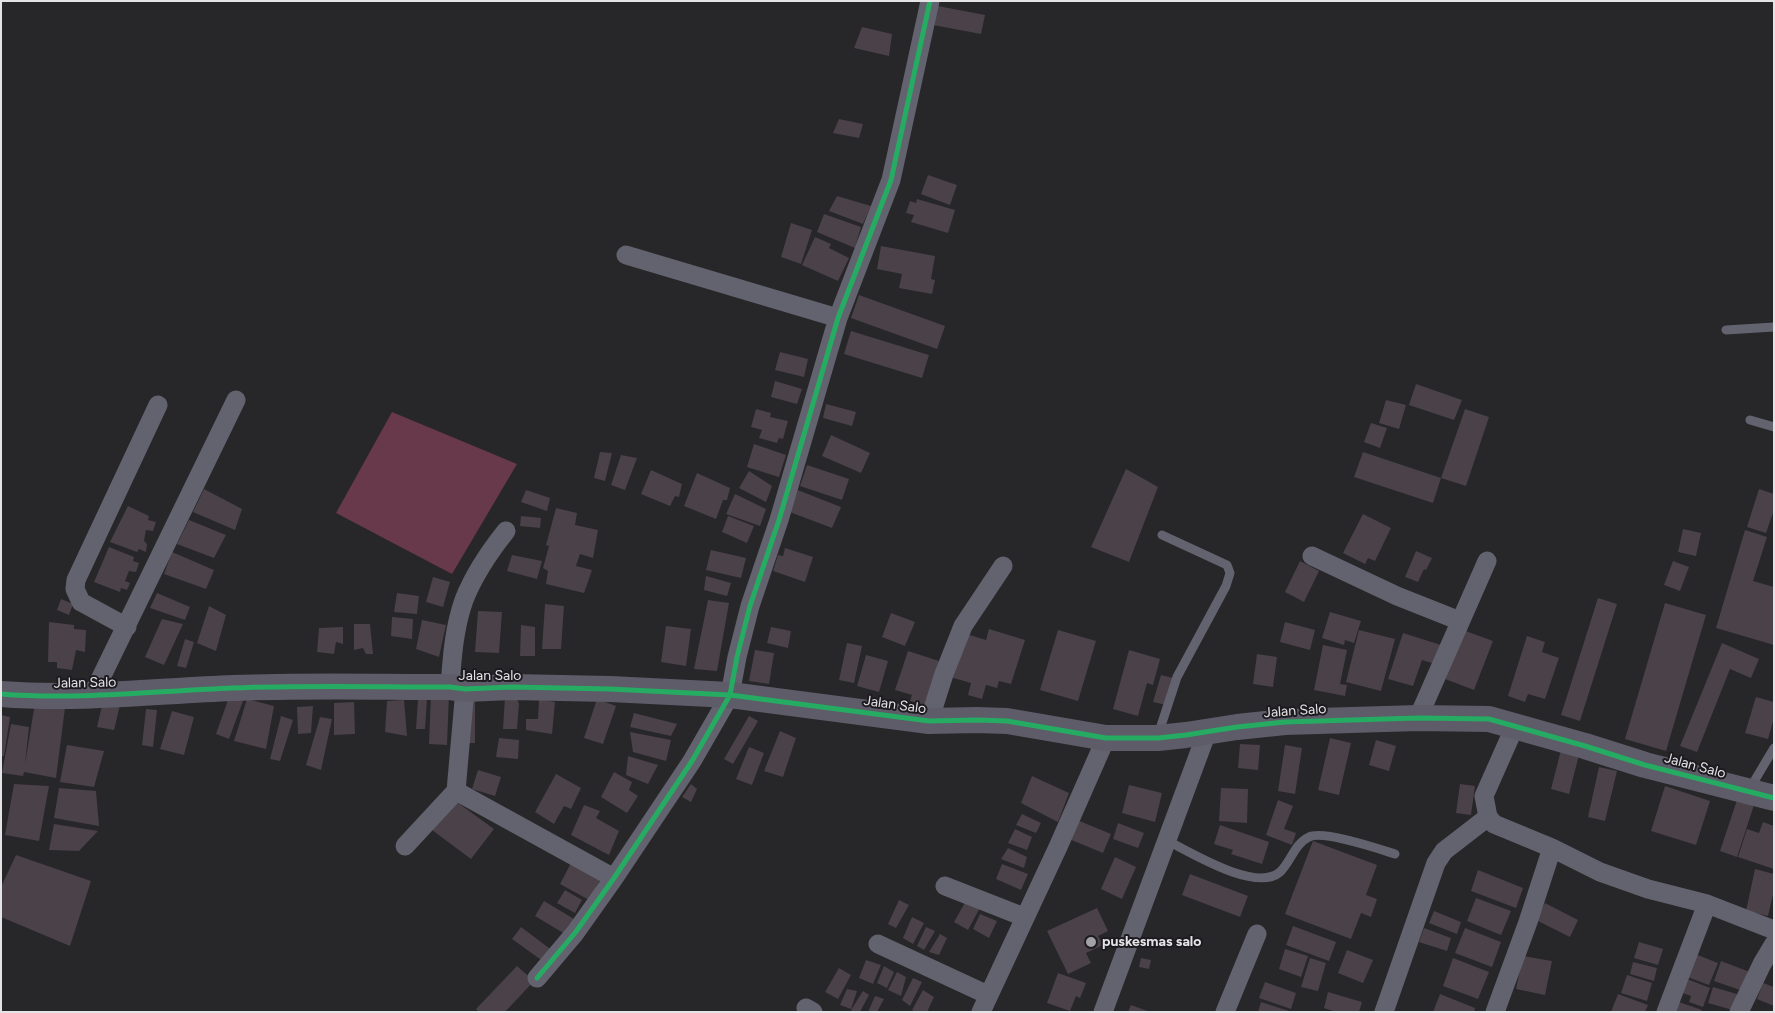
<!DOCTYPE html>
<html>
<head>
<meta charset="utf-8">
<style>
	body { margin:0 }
	#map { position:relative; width:1775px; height:1013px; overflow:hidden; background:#272629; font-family:Figtree,sans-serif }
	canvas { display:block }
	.frame { position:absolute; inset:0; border:2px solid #e4e3e6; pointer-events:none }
</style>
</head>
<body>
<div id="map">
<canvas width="1775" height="1013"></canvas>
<div class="frame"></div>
</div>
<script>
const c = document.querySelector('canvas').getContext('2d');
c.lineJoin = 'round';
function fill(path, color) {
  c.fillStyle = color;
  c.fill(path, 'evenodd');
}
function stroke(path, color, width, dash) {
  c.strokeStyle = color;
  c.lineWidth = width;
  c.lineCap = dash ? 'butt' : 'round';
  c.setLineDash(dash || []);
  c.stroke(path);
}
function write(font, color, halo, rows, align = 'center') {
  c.font = font + ' Figtree,sans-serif';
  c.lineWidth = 4;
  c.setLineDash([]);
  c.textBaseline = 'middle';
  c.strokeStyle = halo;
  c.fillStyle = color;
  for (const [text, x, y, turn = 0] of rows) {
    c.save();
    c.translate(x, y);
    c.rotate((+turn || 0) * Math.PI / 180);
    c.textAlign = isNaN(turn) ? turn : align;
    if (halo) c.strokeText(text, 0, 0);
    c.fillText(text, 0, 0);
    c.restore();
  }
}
const green = new Path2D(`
	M392,412L517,464L452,574L336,513Z`);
const building = new Path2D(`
	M938,6L985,15L981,34L933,25Z
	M862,27L892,34L889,56L854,48Z
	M839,119L863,124L859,138L833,133Z
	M928,175L957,185L950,205L921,194Z
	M837,196L871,206L863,224L829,211Z
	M917,199L955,210L948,233L911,222L914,215L906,213L910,201L916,203Z
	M824,214L861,227L855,248L817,232Z
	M791,223L812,230L801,264L781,257Z
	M815,237L831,244L829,248L849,258L838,281L802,265Z
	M881,246L935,256L931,279L935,280L932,294L899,288L902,274L877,269Z
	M859,295L945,326L937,349L851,318Z
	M851,331L929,355L922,378L844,354Z
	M780,352L808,359L804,377L775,370Z
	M775,381L802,389L797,404L771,397Z
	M1416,384L1462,400L1454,420L1409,405Z
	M1386,400L1406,405L1399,429L1379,423Z
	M826,404L856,412L852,426L823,418Z
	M756,409L771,413L770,417L788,421L783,439L779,438L777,443L759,438L762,430L751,427Z
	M1465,409L1489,417L1466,486L1441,478Z
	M1371,423L1387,428L1380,448L1364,442Z
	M831,435L870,453L861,473L822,456Z
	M754,444L786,455L779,477L747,467Z
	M600,452L612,453L605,481L594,478Z
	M1363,452L1441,478L1433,503L1354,477Z
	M621,455L637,458L625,490L611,485Z
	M807,465L849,479L842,500L800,486Z
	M1126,469L1158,487L1129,562L1091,547Z
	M651,470L682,484L679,497L675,496L670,506L641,494Z
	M749,471L772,486L766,502L739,488Z
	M697,473L730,488L727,500H723L716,519L684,506Z
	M204,489L242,509L235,530L193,512Z
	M795,489L841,507L832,528L787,511Z
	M1759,489L1774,494V510L1766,533L1747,527Z
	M526,490L550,498L547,511L521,502Z
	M735,494L766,509L760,526L726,514Z
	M128,506L149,516L148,520L156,522L153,531L146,530L144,541L147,544L146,552L139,549L137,552L110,542Z
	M556,508L577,513L575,525L598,530L593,558L580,554L576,566L592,570L584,593L546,584L548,571L543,568L549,546L546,545Z
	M1363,514L1391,528L1375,561L1368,558L1365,564L1343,553Z
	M521,516L541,518L540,528L520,526Z
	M728,516L754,526L747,543L722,532Z
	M189,520L226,535L214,558L177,544Z
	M1683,529L1701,533L1696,556L1678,552Z
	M1745,530L1767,537L1753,581L1774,587V645L1716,628Z
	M109,547L134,557L133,561L139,563L136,572L129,571L125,581L130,583L127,590L121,588L120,592L94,582Z
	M785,548L813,557L805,582L773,571L778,555L783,556Z
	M711,550L746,558L741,578L706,570Z
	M1416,551L1432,558L1426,570L1424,569L1418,582L1405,577Z
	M172,552L214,570L206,589L164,574Z
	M512,555L542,561L537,579L507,571Z
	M1300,561L1319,571L1304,602L1285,592Z
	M1673,561L1689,567L1680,591L1664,585Z
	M706,576L731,583L727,596L704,590Z
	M433,577L450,582L443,607L426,602Z
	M157,593L190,607L185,620L150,608Z
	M397,593L419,596L417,614L394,612Z
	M1598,598L1617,604L1580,721L1561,715Z
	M61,599L73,604L69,615L57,610Z
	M708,600L729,603L717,671L694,669Z
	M1665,603L1706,615L1666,751L1625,739Z
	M545,604L564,606L561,649H542Z
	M209,606L226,615L216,651L197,643Z
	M478,611L502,612L499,653L475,652Z
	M1330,612L1361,621L1354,643L1345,640L1344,645L1322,638Z
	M891,613L915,622L905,646L882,637Z
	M392,617L413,619L412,639L391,636Z
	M162,619L183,624L164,665L145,657Z
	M422,620L446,625L439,657L416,649Z
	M49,622L74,625V629L86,630L85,652L76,650L72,670L57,668V662H48Z
	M1285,622L1315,630L1310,650L1280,642Z
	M354,624H370L373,654H366L363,648L354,650Z
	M521,625L535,627V656H520Z
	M666,626L691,629L686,666L661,662Z
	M343,627V644L336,642L334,654L317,652L319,628Z
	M771,627L791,631L788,648L767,643Z
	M989,629L1025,640L1011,684L999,681L997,688L986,685L982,699L968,695L971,683L950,677L963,633L986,640Z
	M1058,630L1096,641L1078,701L1040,690Z
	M1359,630L1395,639L1381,691L1346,682Z
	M1463,630L1493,641L1474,690L1445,679Z
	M1403,633L1441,645L1435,664L1422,660L1413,686L1388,679Z
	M1527,636L1545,642L1542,652L1559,658L1545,699L1528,694L1525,702L1508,696Z
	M185,639L194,642L186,668L177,666Z
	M847,643L862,646L854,683L839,680Z
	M1722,643L1759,659L1751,678L1730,669L1697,752L1680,746Z
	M1323,645L1347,650L1340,684L1347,685L1345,696L1314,690Z
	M755,650L774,653L769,684L749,681Z
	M1129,650L1160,659L1153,685L1147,683L1138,716L1113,709Z
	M908,651L939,661L925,705L910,701L912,695L895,690Z
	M1257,654L1277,657L1273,687L1253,684Z
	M866,655L888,661L879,692L857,686Z
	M1161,675L1173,678L1166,705L1153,702Z
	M431,693L449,694L447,745L429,744Z
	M229,697L243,701L229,739L216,734Z
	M505,697H516L519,704L517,729H503Z
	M1756,697L1774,702V718L1768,739L1745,733Z
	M467,698H475V743H467Z
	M247,699L274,706L266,749L234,741Z
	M418,699L427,700L425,729H416Z
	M539,699L555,702L552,734L526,730V719H538Z
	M597,699L616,706L603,744L584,738Z
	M404,700L407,736L385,732L387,701Z
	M103,701L120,705L114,730L97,727Z
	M354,702L355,734L334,735V703Z
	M35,703L65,708L56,778L24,772L23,776L2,773L11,724L29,727L25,764Z
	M313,706L311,733L298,734L297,707Z
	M146,709L157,710L153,747L142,745Z
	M172,711L194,717L184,755L160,749Z
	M634,713L677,724L671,736L630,727Z
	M1,715L10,717L4,756H1Z
	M281,716L293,720L280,761L270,759Z
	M749,716L758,721L733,764L724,759Z
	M320,717L332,719L321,770L306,765Z
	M780,731L796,738L783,777L764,771Z
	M630,732L671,740L666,761L633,752Z
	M499,738L519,740L518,759L496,757Z
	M1330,738L1351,743L1339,795L1318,790Z
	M1376,740L1396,746L1389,771L1369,765Z
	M1240,744L1260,745L1258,770L1238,768Z
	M67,745L104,751L94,787L60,782Z
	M1285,745L1302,748L1295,794L1278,791Z
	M749,747L764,753L752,785L736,779Z
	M1561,750L1579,755L1569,794L1551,789Z
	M628,756L658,765L648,784L626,775Z
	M1599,767L1617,771L1605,821L1588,817Z
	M478,770L501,777L495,796L472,789Z
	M614,772L632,782L629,790L638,796L627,813L601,797Z
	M556,774L581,788L571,809L564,806L554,824L535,812Z
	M1032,776L1069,793L1058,822L1021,803Z
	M14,784L49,786L39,841L5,835Z
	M691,784L697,789L691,802L682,797Z
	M1460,784L1475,786L1471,815L1456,813Z
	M1129,785L1162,793L1155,822L1122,813Z
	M1665,786L1710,801L1696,845L1651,831Z
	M59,788L96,791L99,826L54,818Z
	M1221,788L1248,789L1247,823L1219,821Z
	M454,800L494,829L471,859L432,830Z
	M1278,800L1293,806L1284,829L1296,833L1292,845L1266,835Z
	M1737,800L1754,805L1737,857L1720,851Z
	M584,805L600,811L596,818L619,831L609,855L571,835Z
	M1022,814L1041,823L1036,833L1016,825Z
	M1077,820L1111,834L1103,853L1069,839Z
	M1763,822L1774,826V869L1738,857L1747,829L1759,833Z
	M1118,823L1144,833L1138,848L1113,839Z
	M54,824L98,831L79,851L49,850Z
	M1220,825L1269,842L1262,864L1231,854L1233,850L1214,844Z
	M1015,829L1032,837L1027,850L1008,843Z
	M1313,841L1377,865L1366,895L1377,899L1371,917L1361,913L1351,939L1285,914Z
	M1008,848L1027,857L1024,868L1001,859Z
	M16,855L91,881L70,946L1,917V887Z
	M1115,857L1136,867L1122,899L1101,889Z
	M571,863L601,879L589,900L560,884Z
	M1002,864L1028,874L1021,890L996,879Z
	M1755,869L1774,874V890L1768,916L1746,911Z
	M1478,870L1523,888L1516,908L1471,891Z
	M1190,874L1248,896L1240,917L1182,895Z
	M565,890L582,900L575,913L557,903Z
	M1476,898L1511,911L1501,935L1467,921Z
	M967,899L981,906L968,930L954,922Z
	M899,900L909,905L896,928L888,924Z
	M544,901L574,919L565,934L535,916Z
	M1545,903L1578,920L1570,937L1536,920Z
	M1097,908L1108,931L1098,936L1103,945L1086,953L1091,963L1068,974L1047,931Z
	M1434,911L1461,922L1457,934L1429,923Z
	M980,914L997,921L989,938L973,929Z
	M912,917L924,923L913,944L903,938Z
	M1293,926L1336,942L1329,961L1286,945Z
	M521,927L553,951L544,962L512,939Z
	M926,927L935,931L924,950L917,946Z
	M1424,928L1451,938L1447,951L1419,942Z
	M1465,928L1501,942L1492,967L1455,953Z
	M940,934L947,938L939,955L929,952Z
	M1639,942L1663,949L1658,965L1634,958Z
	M1285,949L1308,956L1301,977L1279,969Z
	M1347,950L1373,960L1363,983L1338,973Z
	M1690,952L1718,963L1709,985L1682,975Z
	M1523,956L1552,961L1545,995L1516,989Z
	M1141,958L1151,960L1149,969L1139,967Z
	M1310,958L1326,963L1318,991L1301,987Z
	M1453,958L1489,972L1478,999L1443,986Z
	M866,960L881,965L873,984L859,978Z
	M1721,961L1750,972L1743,991L1714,981Z
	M1633,962L1657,968L1654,981L1630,974Z
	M517,966L534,981L505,1012H479L476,1009Z
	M884,966L894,972L887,988L877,983Z
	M839,968L851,975L838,999L825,992Z
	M897,972L906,977L901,996L888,990Z
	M1058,973L1086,983L1080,998L1076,996L1070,1011L1047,1003Z
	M1627,975L1652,983L1647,1001L1621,993Z
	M1682,977L1710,988L1703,1007L1689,1002L1691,996L1677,991Z
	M913,978L922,982L910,1006L902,1000Z
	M1265,982L1296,993L1291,1009L1259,998Z
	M1763,983L1774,987V1006L1757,999Z
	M1713,987L1740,995L1736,1011L1708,1003Z
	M847,989L857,991L851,1009L840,1005Z
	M923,990L934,997L927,1012H916L912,1010Z
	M863,991L869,995L860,1012H853L851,1010Z
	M1328,992L1362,1002L1359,1012H1336L1324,1008Z
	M1440,994L1475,1008L1474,1012H1433Z
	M1618,994L1648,1005L1645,1012H1611Z
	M875,996L884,999L877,1012H868Z
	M1673,1000L1702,1010L1701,1012H1668Z
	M1261,1002L1289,1011V1012H1258Z
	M1131,1005L1150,1012H1128Z`);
const lane = new Path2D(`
	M1726,330L1774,327
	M1750,420L1774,427
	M1158,735L1177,677L1226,586L1230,573L1227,565L1162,535
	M1749,790L1774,748
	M1166,840C1190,852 1256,893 1280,872C1291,862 1294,844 1309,837C1323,830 1379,849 1395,854`);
const street = new Path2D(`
	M626,255L838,318
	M1312,556L1397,596L1460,621
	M127,627L81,602L75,589L76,580L158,405
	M450,687C452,658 454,628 464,600C473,577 490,551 506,531
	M465,689L456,791L614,878
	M93,694L236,400
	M1418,718L1487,561
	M929,721L944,674L963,626L1003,566
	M1515,726L1484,796L1488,817L1494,824L1552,848L1600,872L1648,889L1707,904
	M405,846L456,791
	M945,886L1024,917
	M878,944L988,995
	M537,978L575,933L614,878L692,761L730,695L737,657L750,606L779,520L838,318L891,180L930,1
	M806,1008L813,1012
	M981,1012L1058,847L1106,738
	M1103,1012L1207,732
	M1225,1012L1257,934
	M1384,1012L1436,863L1444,851L1488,817
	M1495,1012L1528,922L1552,848
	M1666,1012L1707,904L1774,930
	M1739,1012L1762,964L1774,944`);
const secondary = new Path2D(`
	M1,694C78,700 156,691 233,688C305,685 378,687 450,687L465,689L512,687L610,689L730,695L929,721L977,720L1007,721L1106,738H1158L1186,735L1237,727L1285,722L1418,718L1489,719L1585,746L1645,765L1774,798`);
const cycleway = new Path2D(`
	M1,694C78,700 156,691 233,688C305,685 378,687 450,687L465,689L512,687L610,689L730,695L929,721L977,720L1007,721L1106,738H1158L1186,735L1237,727L1285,722L1418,718L1489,719L1585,746L1645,765L1774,798
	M537,978L575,933L614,878L692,761L730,695L737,657L750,606L779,520L838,318L891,180L930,1`);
const markers = [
	[1091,942,6,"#a2a1a4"]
];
const streetNames = [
	["Jalan Salo",490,676],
	["Jalan Salo",85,683,-1],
	["Jalan Salo",895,705,8],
	["Jalan Salo",1295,711,-4],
	["Jalan Salo",1695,766,15]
];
const poiNames = [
	["puskesmas salo",1102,942]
];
fill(green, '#68384b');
fill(building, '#4a4149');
stroke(lane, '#63636f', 9);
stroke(street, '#63636f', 19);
stroke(secondary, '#5d5c68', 26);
stroke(cycleway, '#26ab63', 5);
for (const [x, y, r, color] of markers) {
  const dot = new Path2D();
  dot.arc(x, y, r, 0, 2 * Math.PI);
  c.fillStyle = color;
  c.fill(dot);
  stroke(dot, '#1e1b20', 2);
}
write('14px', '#e4e3e6', '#1e1b20', streetNames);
write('bold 14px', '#e4e3e6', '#1e1b20', poiNames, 'left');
</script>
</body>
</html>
